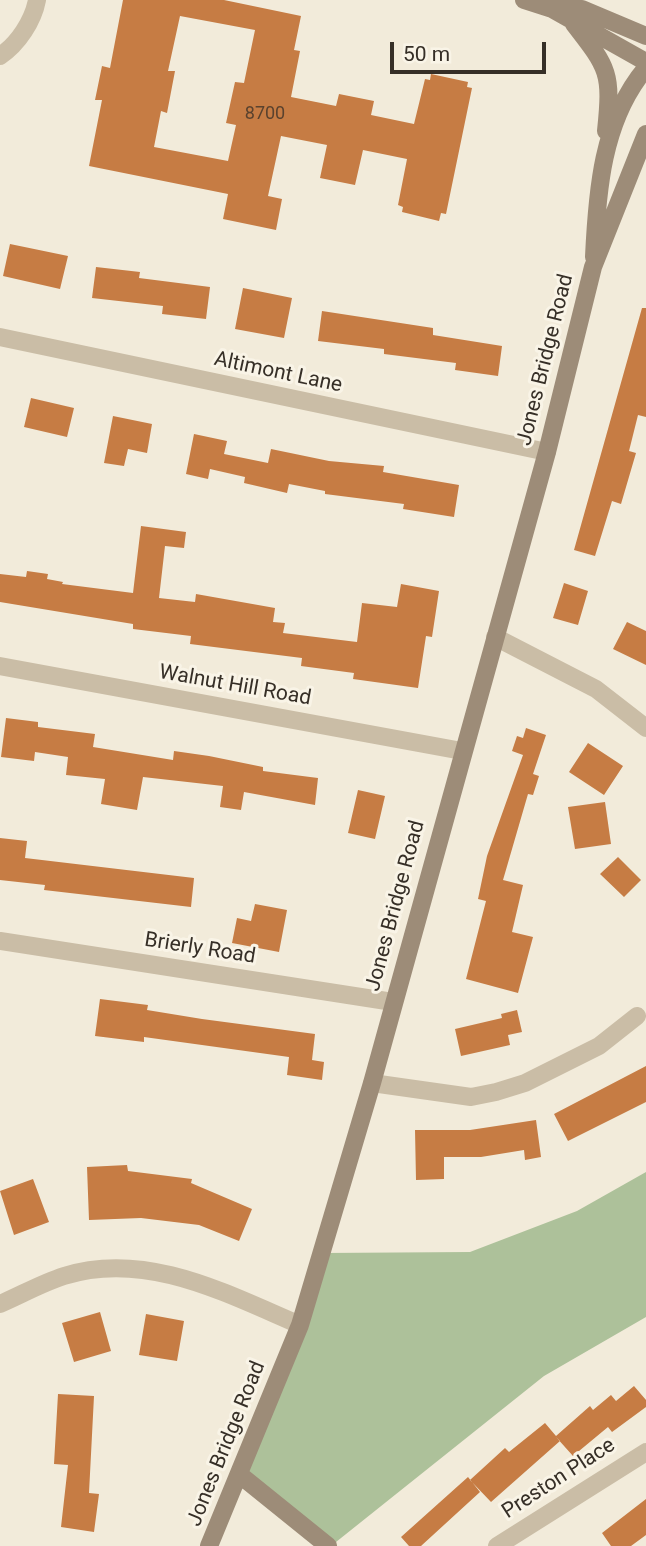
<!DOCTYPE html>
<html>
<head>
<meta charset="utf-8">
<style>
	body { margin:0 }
	#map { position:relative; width:646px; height:1546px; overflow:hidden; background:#f2ebda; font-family:Roboto,sans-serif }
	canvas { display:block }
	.scale { position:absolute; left:390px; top:42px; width:156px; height:32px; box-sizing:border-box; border:4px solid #362f27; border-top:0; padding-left:9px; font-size:21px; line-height:24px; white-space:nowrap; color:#362f27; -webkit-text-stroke:5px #f9f4e7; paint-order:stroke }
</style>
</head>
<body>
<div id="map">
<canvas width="646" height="1546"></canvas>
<div class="scale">50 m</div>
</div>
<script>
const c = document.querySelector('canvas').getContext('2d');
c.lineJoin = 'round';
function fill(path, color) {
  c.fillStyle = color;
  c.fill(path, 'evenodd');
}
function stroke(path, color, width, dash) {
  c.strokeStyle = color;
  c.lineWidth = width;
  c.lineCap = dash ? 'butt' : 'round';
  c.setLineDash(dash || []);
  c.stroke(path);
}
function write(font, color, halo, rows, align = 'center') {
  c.font = font + ' Roboto,sans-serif';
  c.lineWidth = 6;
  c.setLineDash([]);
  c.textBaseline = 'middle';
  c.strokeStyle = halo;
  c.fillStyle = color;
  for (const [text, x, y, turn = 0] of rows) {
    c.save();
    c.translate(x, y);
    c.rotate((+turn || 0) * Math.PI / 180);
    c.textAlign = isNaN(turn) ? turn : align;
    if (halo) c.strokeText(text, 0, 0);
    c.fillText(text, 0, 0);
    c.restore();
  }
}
const green = new Path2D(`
	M646,1172V1317L544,1376L331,1546L240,1476L322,1253L470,1252L577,1211Z`);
const building = new Path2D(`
	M123,0H224L301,16L294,50L300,51L291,97L336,106L339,94L374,101L371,115L414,124L425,79L430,80L431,74L468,82L467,87L472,88L446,214L441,213L439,221L402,212L403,207L398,205L407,159L363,150L355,185L320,178L327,145L281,136L268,196L282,199L276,230L223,219L228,194L89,166L102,100H95L102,66L110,68ZM180,16L255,30L244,83L235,82L226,123L236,125L228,161L154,147L161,111L167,113L175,71H168Z
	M10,244L68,256L60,289L3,276Z
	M96,267L140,272L139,278L210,287L206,319L162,314L163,306L92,298Z
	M243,288L292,298L284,338L235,329Z
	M642,308H646V417L638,415L629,451L636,453L621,504L612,501L595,556L574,550Z
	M322,311L433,328V335L502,346L498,376L455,370L456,363L384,354V349L318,341Z
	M31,398L74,408L67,437L24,427Z
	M113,416L152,424L147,453L128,449L124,466L104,463Z
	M194,434L227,441L224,454L268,463L271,449L329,461L384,466L383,472L459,485L454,517L403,509L404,504L325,494V491L289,484L287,493L244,483L245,477L210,469L208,479L186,474Z
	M141,526L186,532L184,548L165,546L159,598L195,602L196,594L275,608L273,622L285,623L283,633L357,642L362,603L397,607L401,584L439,591L432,637L426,636L418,688L353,679L354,673L301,666L302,658L190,644L191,636L133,629V624L0,602V574L26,577L27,571L48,574L47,579L63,582L62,584L133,593Z
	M564,583L588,591L578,625L553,618Z
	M627,622L646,631V665L613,649Z
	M6,718L38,722V727L95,734L93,747L173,760L174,751L209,756L263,767V771L318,778L315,805L244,792L241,810L220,807L223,786L143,777L137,810L101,804L105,779L66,775L68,757L35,752L34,761L1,757Z
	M526,728L546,735L533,774L539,776L533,795L528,794L503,880L523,885L512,932L533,937L518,993L466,979L486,901L478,899L487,856L523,755L512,751L517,736L523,738Z
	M588,743L623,766L604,795L569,772Z
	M358,790L385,796L375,839L348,833Z
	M605,802L611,844L575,849L568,807Z
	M0,838L27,841L25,858L194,878L191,907L44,890L45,885L0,880Z
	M618,857L641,880L624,897L600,874Z
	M255,904L287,910L279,952L232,943L237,918L251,921Z
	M100,999L148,1005L147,1010L202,1019L315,1034L312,1060L324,1062L322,1080L287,1075L289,1057L144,1037V1042L95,1036Z
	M517,1010L522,1032L508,1035L510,1045L461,1056L455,1029L502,1018L501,1014Z
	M646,1066V1102L568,1141L554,1114Z
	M536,1120L541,1157L525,1160L524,1150L481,1157H444V1179L416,1180L415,1130H470Z
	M127,1165L128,1171L192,1179L191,1183L252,1209L239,1241L199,1225L141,1218L89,1220L87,1167Z
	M33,1179L49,1222L14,1235L0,1191Z
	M100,1312L111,1351L74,1362L62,1323Z
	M146,1314L184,1321L177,1361L139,1355Z
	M634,1386L646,1400V1407L612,1432L608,1427L573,1456L556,1437L560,1441L491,1502L470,1480L505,1448L509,1452L545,1423L556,1436L590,1406L593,1410L611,1395L616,1401Z
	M58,1394L94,1396L89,1493L99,1494L94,1532L61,1527L68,1465L54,1464Z
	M468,1477L480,1492L421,1546H409L401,1537Z
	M646,1499V1535L631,1546H611L602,1533Z`);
const street = new Path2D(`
	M0,56C18,44 33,21 37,0
	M0,337L547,452
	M495,637L596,689L646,728
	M0,666L462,751
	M0,941L393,1002
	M372,1083L471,1097L496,1092L525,1083L599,1046L637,1016
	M0,1304C21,1295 42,1283 64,1276C146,1250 227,1294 300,1325
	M497,1546L646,1452`);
const secondary = new Path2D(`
	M524,0L552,9L646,62
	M552,9H582L646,36
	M574,24C609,69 612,73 606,131
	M594,257C597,192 602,120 646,68
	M240,1475L328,1546
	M209,1546L300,1325L372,1083L547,452L593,267L646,134`);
const numberNames = [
	["8700",265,114]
];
const streetNames = [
	["Jones Bridge Road",546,360,-76],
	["Altimont Lane",278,373,12],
	["Walnut Hill Road",235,686,10],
	["Jones Bridge Road",396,906,-75],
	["Brierly Road",200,949,9],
	["Jones Bridge Road",227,1444,-68],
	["Preston Place",559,1479,-33]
];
fill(green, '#adc19a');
fill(building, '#c67c44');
stroke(street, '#cabda6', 18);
stroke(secondary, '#9d8c78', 18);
write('18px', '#5a422e', null, numberNames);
write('21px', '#362f27', '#f9f4e7', streetNames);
</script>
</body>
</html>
